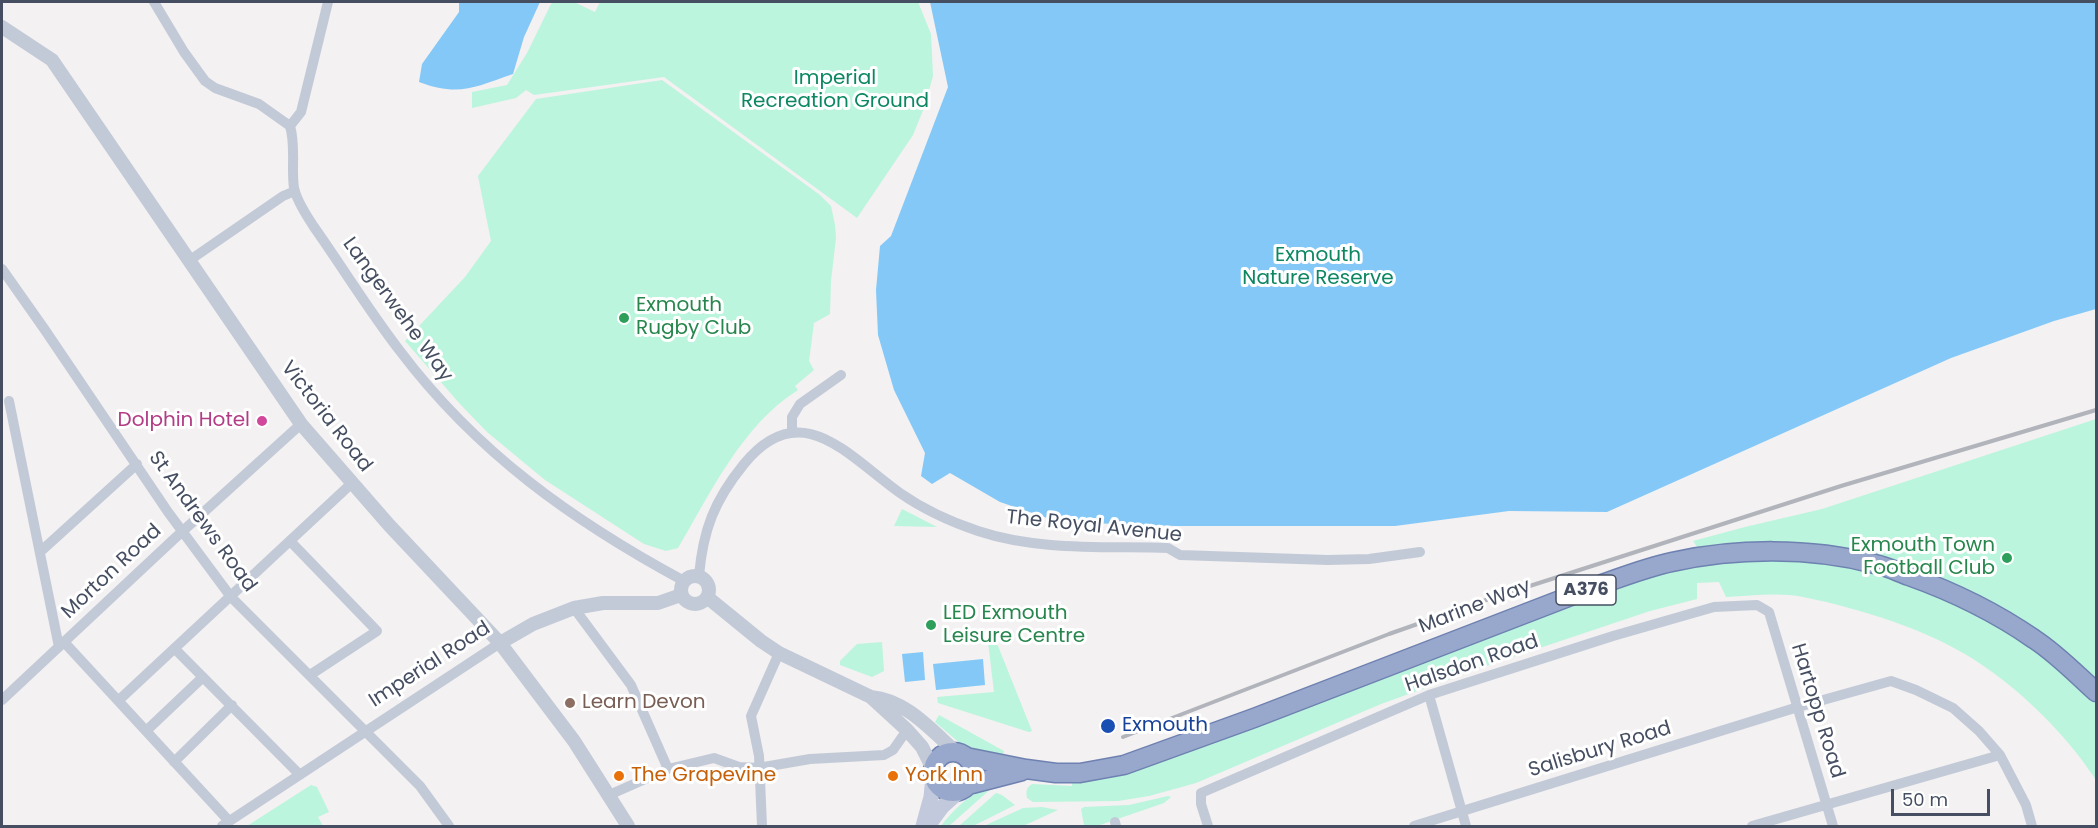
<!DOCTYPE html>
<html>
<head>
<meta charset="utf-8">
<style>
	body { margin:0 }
	#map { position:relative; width:2098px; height:828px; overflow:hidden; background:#f3f1f1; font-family:Poppins,sans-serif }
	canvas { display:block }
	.frame { position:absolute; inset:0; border:3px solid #464f61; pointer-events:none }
	.scale { position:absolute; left:1891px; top:789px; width:99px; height:27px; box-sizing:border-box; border:3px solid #464f61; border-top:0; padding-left:8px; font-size:18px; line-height:21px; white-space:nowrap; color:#464f61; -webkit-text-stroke:4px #fff; paint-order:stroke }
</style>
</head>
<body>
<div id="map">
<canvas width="2098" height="828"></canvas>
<div class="frame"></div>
<div class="scale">50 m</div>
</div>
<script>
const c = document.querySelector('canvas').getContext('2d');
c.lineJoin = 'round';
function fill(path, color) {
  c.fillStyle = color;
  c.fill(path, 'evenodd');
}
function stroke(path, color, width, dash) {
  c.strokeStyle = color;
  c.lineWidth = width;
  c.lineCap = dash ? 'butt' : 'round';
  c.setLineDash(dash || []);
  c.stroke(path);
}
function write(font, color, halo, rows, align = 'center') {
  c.font = font + ' Poppins,sans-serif';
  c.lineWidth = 6;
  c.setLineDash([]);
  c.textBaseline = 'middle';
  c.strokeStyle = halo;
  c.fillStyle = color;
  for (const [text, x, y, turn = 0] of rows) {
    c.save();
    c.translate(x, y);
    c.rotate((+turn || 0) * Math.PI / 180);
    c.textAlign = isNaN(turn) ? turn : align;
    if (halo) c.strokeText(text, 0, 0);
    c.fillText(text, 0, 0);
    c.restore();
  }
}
const green = new Path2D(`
	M552,2H574L595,12L600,2H918L931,34L933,76L924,108L913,135L857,218L664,77L534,95L526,90L516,98L472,108V92L507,85L527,53Z
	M662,80L820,195L831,206L835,225L836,238L831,281L830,314L814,323L809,361L814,370L795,386L798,390C742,425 710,494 678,548L666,551L644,544L545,480L487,432L460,404L405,341L465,277L491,241L478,176L536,99Z
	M2096,419V679L2072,659L1917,570L1700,551L1693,541L1745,527L1822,509Z
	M902,509L937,527L894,526Z
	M1776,559L1839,565L1904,581L1958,602L2022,640L2096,703V780C2063,729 2007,676 1954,648C1910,624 1852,607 1803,597C1778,592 1751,596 1726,597L1719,582L1697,583V599L1650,611L1492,664L1381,704L1196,783L1149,796L1118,801L1033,802L1027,798C1026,792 1026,788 1032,784L1072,786V781L1105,779L1134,772L1658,572L1704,563Z
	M996,641L1032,731L1029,732L938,703L937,697L994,692L988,642Z
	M882,642L884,671L872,677L840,665V661L857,644Z
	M939,715L1004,751L1003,756L962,745L935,722Z
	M311,785L317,787L329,812L318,817L323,826H247Z
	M994,786L949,826H941C954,809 972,791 994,786Z
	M996,793L1002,795L1015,805L973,826H959Z
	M1168,796L1171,797L1164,803L1097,826L1084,825L1081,809L1084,807L1129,805Z
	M1042,807L1058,810L1023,826H984L1023,808Z`);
const water = new Path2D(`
	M459,2H540L524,37L513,74C475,87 459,97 419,82L422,64L459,12Z
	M930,2H2096V309L2054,321L1951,358L1607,512L1509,511L1395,526H1176L1059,522L1000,502L950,473L932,484L921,476L925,453L894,390L878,335L876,290L880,246L891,236L948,87Z
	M923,652L925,680L905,682L902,654Z
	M983,659L985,685L936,690L933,664Z`);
const minor = new Path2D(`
	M154,2L184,52L205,81L215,88L259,104L290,126
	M290,126C296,146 291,167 294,188C297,202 307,216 314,227C343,268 369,311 400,351C477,453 573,521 684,581
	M290,126L301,112L328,2
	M190,260L283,196L295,191
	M2,269L45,330L168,512L231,597L420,786L449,826
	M9,401L59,647
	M792,432V417L800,404L841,375
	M291,542L377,631L310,675
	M40,552L137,464
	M699,576C703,530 714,501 744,464C801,394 849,457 900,493C923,509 951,522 978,531C1038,551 1105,546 1168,548L1180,555L1328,560L1369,559L1420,552
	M574,608L631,685L668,769
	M64,642L229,821
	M175,649L300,775
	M1429,695L1466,826
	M2,700L174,539L301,424
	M119,700L352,483
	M146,731L203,677
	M174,762L232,705
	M609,795L668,769L714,758L739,767L758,768L810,759L884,755L893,750L907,730
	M1115,822L1116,826
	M222,826L500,643
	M762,826L759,756L751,716L779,653
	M1208,826L1201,804V793L1429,695L1613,636L1714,607L1757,605L1769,612L1833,826
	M1414,826L1798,707L1891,681L1916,690L1953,708L1979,731L2000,755L2026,805L2032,826
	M1752,826L2000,755`);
const tertiary = new Path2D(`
	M2,27L52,60L301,424L389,525L500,643L574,741L628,826
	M681 590a14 14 0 1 1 28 0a14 14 0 1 1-28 0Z
	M707,597L761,641L779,653L871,697L907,730L922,747L933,769
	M500,643L533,624L574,608L603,603H658L681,595
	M871,697C906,700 931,730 956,752`);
const secondary = new Path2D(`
	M923,826L931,797L933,777
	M928,826L942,807L961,790`);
const trunk = new Path2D(`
	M933 772a20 20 0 1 1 40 0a20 20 0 1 1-40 0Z
	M966,757L1026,769L1056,773H1080L1124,765L1254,718L1602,584C1625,576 1648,567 1672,562C1736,548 1810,547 1875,564C1886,566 1898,572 1909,576C1954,592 1995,612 2034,639C2057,654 2076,674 2096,692
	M968,785L1022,771`);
const rail = new Path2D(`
	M1123,737L1389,634L1483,601L1841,486L2096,410`);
const markers = [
	[624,318,6,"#2e9e5b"],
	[262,421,6,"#d1479c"],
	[2007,558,6,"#2e9e5b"],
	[931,625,6,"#2e9e5b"],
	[570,703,6,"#8d6e63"],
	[1108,726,8,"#1a4fb4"],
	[619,776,6,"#e8710a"],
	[893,776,6,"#e8710a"]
];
const shields = [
	[1586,590,60]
];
const shieldNames = [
	["A376",1586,590]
];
const parkNames = [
	["Imperial",835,79],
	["Recreation Ground",835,102],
	["Exmouth",1318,256],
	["Nature Reserve",1318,279]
];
const leisureNames = [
	["Exmouth",636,306],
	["Rugby Club",636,329],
	["Exmouth Town",1995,546,"right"],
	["Football Club",1995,569,"right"],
	["LED Exmouth",943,614],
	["Leisure Centre",943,637]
];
const streetNames = [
	["Langerwehe Way",397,310,54],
	["Victoria Road",326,417,52],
	["St Andrews Road",202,522,54],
	["The Royal Avenue",1094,527,6],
	["Morton Road",112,572,-43],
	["Marine Way",1475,607,-21],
	["Halsdon Road",1472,664,-19],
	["Imperial Road",430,665,-33],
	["Hartopp Road",1817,711,73],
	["Salisbury Road",1600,750,-17]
];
const hotelNames = [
	["Dolphin Hotel",250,421]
];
const educationNames = [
	["Learn Devon",582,703]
];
const transitNames = [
	["Exmouth",1122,726]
];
const foodNames = [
	["The Grapevine",631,776],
	["York Inn",905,776]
];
fill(green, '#bbf5dd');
fill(water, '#84c8f7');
stroke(trunk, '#6e81b1', 21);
stroke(minor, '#c3cad7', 10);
stroke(tertiary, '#c3cad7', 14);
stroke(secondary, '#c2c9dc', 15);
stroke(trunk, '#98a8cc', 18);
stroke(rail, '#b2b4bc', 4);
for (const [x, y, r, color] of markers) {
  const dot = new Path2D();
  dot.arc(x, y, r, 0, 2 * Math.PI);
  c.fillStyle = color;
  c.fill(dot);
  stroke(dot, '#fff', 2);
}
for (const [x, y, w] of shields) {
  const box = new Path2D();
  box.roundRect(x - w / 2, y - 15, w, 30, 4.5);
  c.fillStyle = '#fff';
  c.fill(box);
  stroke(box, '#464f61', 1.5);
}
write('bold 18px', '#464f61', null, shieldNames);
write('20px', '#0c8762', '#fff', parkNames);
write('20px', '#27864d', '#fff', leisureNames, 'left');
write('20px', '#464f61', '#fff', streetNames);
write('20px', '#b23c85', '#fff', hotelNames, 'right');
write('20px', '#785e54', '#fff', educationNames, 'left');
write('20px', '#164399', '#fff', transitNames, 'left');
write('20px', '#c56008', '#fff', foodNames, 'left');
</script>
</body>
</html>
